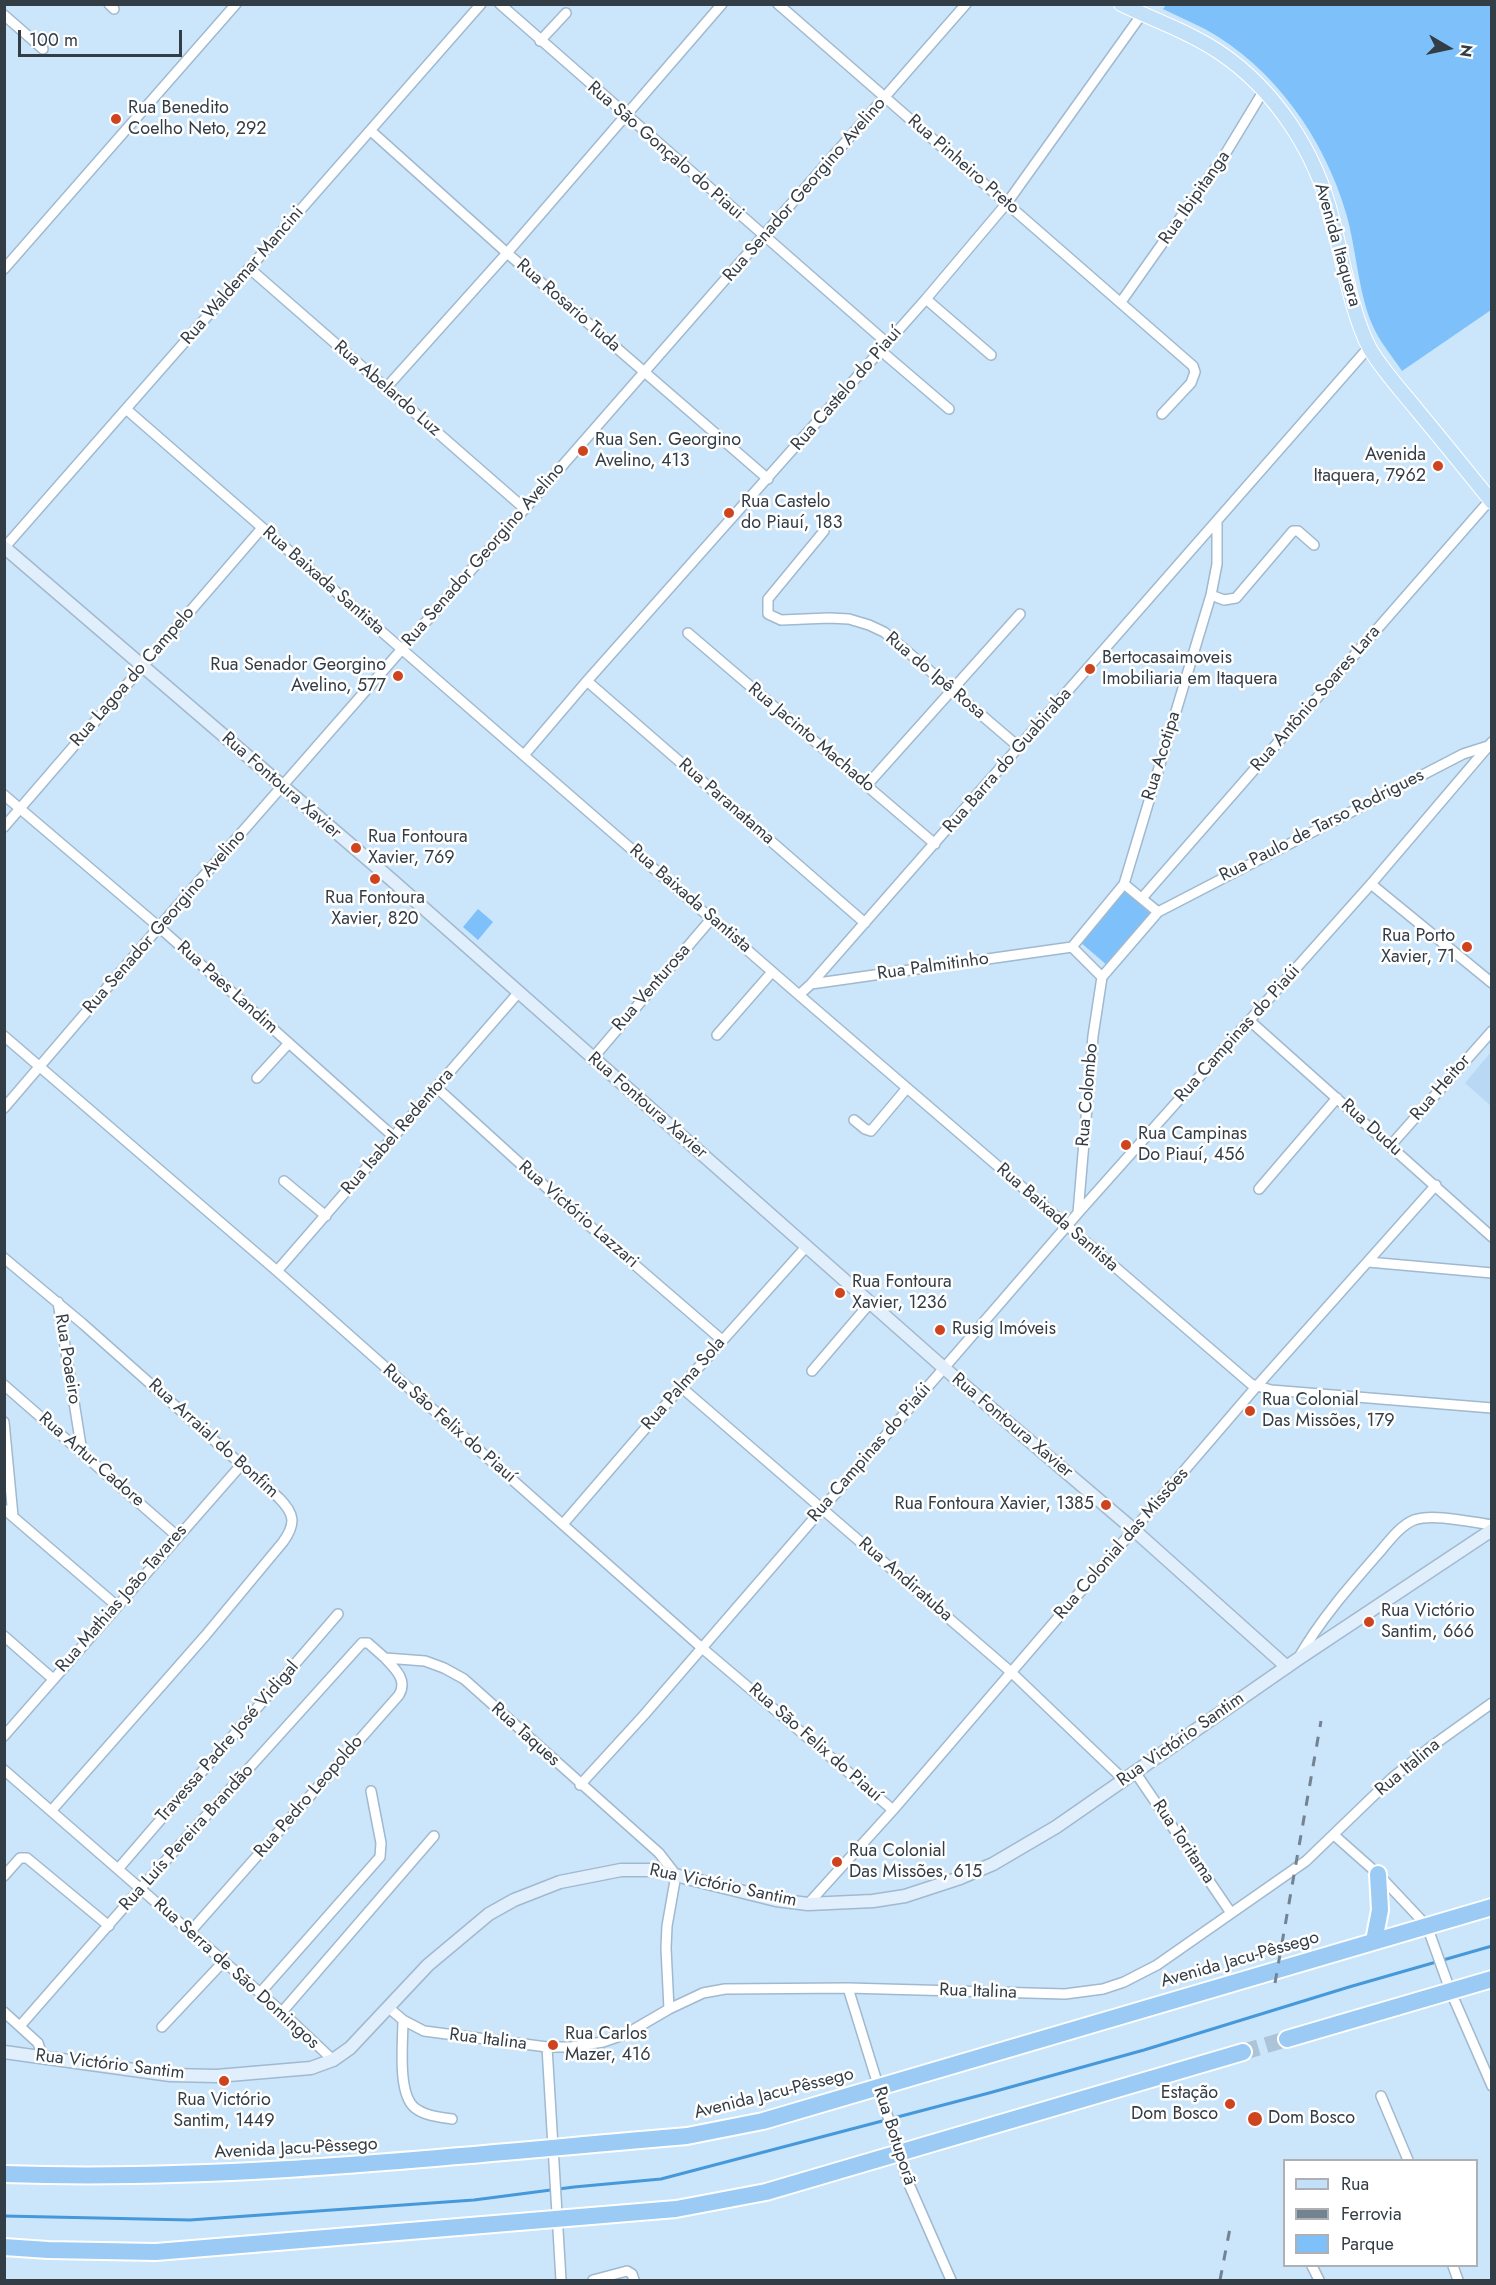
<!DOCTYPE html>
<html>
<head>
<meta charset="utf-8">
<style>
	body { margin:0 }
	#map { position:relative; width:1496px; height:2285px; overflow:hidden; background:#cbe5fb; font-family:Jost,sans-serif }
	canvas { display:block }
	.frame { position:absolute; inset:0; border:6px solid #333d46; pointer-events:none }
	.legend { position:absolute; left:1283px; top:2159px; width:195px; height:108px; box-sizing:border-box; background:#fff; border:2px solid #adb1b5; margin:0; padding:8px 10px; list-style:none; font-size:18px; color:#333d46 }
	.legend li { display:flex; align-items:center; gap:12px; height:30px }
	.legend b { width:30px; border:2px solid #adb1b5 }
	.north { position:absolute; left:1418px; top:18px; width:60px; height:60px; -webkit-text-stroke:4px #fff; paint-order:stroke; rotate:99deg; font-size:16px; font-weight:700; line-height:24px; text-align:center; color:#333d46 }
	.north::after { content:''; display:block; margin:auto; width:21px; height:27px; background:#333d46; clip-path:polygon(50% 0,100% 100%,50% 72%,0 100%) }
	.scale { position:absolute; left:18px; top:30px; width:164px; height:27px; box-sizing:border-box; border:3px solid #333d46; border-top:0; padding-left:8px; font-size:18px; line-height:21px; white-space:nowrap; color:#333d46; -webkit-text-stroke:4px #fff; paint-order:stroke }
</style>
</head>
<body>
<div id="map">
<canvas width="1496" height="2285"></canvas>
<div class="frame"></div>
<ul class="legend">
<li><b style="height:8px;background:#c3e0f9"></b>Rua</li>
<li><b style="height:8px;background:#738392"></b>Ferrovia</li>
<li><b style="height:16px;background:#7ec1fa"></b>Parque</li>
</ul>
<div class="north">N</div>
<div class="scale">100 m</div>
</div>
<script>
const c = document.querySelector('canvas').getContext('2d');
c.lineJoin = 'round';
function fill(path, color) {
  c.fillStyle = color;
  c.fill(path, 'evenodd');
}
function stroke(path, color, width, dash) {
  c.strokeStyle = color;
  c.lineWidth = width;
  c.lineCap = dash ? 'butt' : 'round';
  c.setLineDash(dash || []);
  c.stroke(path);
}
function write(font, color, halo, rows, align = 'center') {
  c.font = font + ' Jost,sans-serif';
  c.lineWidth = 5;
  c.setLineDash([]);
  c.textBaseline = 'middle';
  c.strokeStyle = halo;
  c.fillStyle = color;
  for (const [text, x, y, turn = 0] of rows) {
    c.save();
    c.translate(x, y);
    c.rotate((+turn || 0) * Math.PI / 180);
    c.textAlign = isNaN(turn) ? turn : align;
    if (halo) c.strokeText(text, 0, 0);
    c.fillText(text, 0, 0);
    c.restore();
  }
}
const built = new Path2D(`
	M1491,1052V1106L1465,1083Z`);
const green = new Path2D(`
	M1166,5H1491V310L1402,371C1392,356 1379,341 1372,324C1358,291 1356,247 1346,213C1324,138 1274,67 1205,29C1191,22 1177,16 1163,9Z
	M1125,891L1152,915L1108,966L1080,942Z
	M478,909L493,922L478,940L463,927Z`);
const stream = new Path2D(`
	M4,2216L190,2220L474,2200L574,2187L661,2179L989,2093L1144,2050L1349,1987L1492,1946`);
const highwayTunnel = new Path2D(`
	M1243,2052L1287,2039`);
const street = new Path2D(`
	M109,4L114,9
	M500,4L887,343
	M778,4L1193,366L1195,372L1191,383L1162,414
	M4,15L43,49
	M540,41L566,13
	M371,131L507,253L768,479
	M249,268L525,509
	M4,269L236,4
	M926,299L991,355
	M1121,302L1224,156L1264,90
	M880,350L949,409
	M386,388L507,253L722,4
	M126,409L799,995L1251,1384L1271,1390L1492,1408
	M824,531L768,599V614L781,620L829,618L849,619L869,625L884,632L902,647L1020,748
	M4,548L481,4
	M1211,595L1224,600L1236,598L1293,531H1298L1314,545
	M688,633L935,844
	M587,681L865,923
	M524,755L587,681L926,299L1007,203L1142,14
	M867,785L1020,614
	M4,795L159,927L394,1137
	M4,827L262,528
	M1124,884L1211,595L1217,564V522
	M1371,884L1492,983
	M1142,898L1490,500
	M1158,912L1124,884L1072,947L1102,977L1158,912L1463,754L1488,746
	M811,984L1369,347
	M799,995L811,984L1072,947
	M1250,1021L1492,1237
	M717,1035L772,972
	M4,1036L277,1271L702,1648L893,1810
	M592,1059L712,918
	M257,1078L289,1043
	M436,1087L569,1208L722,1340
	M4,1108L159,927L966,4
	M854,1120L865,1129L871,1131L907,1088
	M1391,1145L1492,1031
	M284,1181L326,1216
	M1259,1189L1337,1098
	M1078,1213L1093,1036L1102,977
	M4,1258L83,1324L279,1498C295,1514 296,1524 283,1542L205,1636L52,1810
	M1368,1262L1492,1273
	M277,1271L519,992
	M58,1302L82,1452
	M812,1371L870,1303
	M4,1385L177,1536
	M681,1387L1011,1672L1124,1780
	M4,1422L13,1516
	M4,1509L117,1606
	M563,1524L681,1387L806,1247
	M4,1636L53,1679
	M1299,1657C1320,1620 1349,1587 1377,1555C1387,1544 1399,1526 1414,1520C1432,1513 1471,1522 1492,1525
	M4,1736L242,1464
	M4,1770L282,2012L333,2060
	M1135,1772L1231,1913
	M580,1785L644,1715L1078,1213L1371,884L1492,742
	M1334,1835L1378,1874L1427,1926L1450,1990L1492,2086
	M118,1869L338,1614
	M4,1876L20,1858H27L109,1926
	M808,1904L893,1810L1256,1387L1436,1185
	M190,1932L399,1695C408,1680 395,1669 385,1658
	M848,1988L908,2182L951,2280
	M260,1993L380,1857L381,1843L371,1791
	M389,2008L403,2020L424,2031L547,2047H571L603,2042L626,2034L669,2009L703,1993L725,1989L848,1988L1065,1994L1103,1989L1124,1982L1157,1965L1306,1861L1392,1778L1432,1746L1492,1703
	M4,2012L38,2043L40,2049L38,2057
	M282,2012L434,1836
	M403,2020C403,2042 397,2094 415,2108C425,2116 440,2117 452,2119
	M20,2026L140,1889L362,1643H368L385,1658L425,1661L444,1668L464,1679L659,1853L676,1875L667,1926L666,1948L669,2009
	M162,2027L224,1961
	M547,2047L561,2280
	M1381,2096L1408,2160
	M1312,2266L1319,2280
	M1453,2266L1458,2280
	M593,2280L627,2271L632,2274L634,2280`);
const secondary = new Path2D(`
	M4,547L393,881L944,1368L1134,1530L1287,1667
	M4,2052L170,2075L217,2076L311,2068L333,2060L350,2048L428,1965L489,1914L514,1900L560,1882L621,1870H655L776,1900L808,1904L873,1901L905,1896L960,1878L993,1864L1056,1827L1298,1659L1492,1530`);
const primary = new Path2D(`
	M1121,4C1154,20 1189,32 1219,52C1276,90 1316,153 1332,218C1342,256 1352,316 1370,349C1383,371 1401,390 1417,410C1442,440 1467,471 1492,502`);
const highway = new Path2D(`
	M1374,1941L1380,1910L1378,1874
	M1287,2039L1492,1979
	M4,2174C233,2182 460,2155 687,2136L763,2121L1492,1907
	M4,2247L48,2250L156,2252L676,2209L766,2192L1243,2052`);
const rail = new Path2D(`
	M1275,1983L1321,1721
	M1220,2280L1231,2223`);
const markers = [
	[116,119,6,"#ce441f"],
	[583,451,6,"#ce441f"],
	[1438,466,6,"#ce441f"],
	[729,513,6,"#ce441f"],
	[1090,669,6,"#ce441f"],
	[398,676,6,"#ce441f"],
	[356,848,6,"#ce441f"],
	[375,879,6,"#ce441f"],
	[1467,947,6,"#ce441f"],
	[1126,1145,6,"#ce441f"],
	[840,1293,6,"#ce441f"],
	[940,1330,6,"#ce441f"],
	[1250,1411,6,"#ce441f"],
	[1106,1505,6,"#ce441f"],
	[1369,1622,6,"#ce441f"],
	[837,1862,6,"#ce441f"],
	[553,2045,6,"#ce441f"],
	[224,2081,6,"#ce441f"],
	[1230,2104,6,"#ce441f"],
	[1255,2119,8,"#ce441f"]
];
const poiNames = [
	["Rua Benedito",128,109],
	["Coelho Neto, 292",128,130],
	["Rua Sen. Georgino",595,441],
	["Avelino, 413",595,462],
	["Avenida",1426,456,"right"],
	["Itaquera, 7962",1426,477,"right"],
	["Rua Castelo",741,503],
	["do Piauí, 183",741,524],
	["Bertocasaimoveis",1102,659],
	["Imobiliaria em Itaquera",1102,680],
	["Rua Senador Georgino",386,666,"right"],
	["Avelino, 577",386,687,"right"],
	["Rua Fontoura",368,838],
	["Xavier, 769",368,859],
	["Rua Fontoura",375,899,"center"],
	["Xavier, 820",375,920,"center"],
	["Rua Porto",1455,937,"right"],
	["Xavier, 71",1455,958,"right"],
	["Rua Campinas",1138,1135],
	["Do Piauí, 456",1138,1156],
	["Rua Fontoura",852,1283],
	["Xavier, 1236",852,1304],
	["Rusig Imóveis",952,1330],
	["Rua Colonial",1262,1401],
	["Das Missões, 179",1262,1422],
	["Rua Fontoura Xavier, 1385",1094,1505,"right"],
	["Rua Victório",1381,1612],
	["Santim, 666",1381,1633],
	["Rua Colonial",849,1852],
	["Das Missões, 615",849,1873],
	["Rua Carlos",565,2035],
	["Mazer, 416",565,2056],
	["Estação",1218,2094,"right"],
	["Dom Bosco",1218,2115,"right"],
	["Rua Victório",224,2101,"center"],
	["Santim, 1449",224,2122,"center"],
	["Dom Bosco",1268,2119]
];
const streetNames = [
	["Rua São Gonçalo do Piaui",665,151,41],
	["Rua Pinheiro Preto",963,165,41],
	["Rua Senador Georgino Avelino",805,190,-49],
	["Rua Ibipitanga",1195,198,-55],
	["Avenida Itaquera",1337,245,74],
	["Rua Waldemar Mancini",243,276,-49],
	["Rua Rosario Tuda",568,306,41],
	["Rua Abelardo Luz",387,389,41],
	["Rua Castelo do Piauí",847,389,-49],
	["Rua Senador Georgino Avelino",484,555,-49],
	["Rua Baixada Santista",323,581,41],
	["Rua do Ipê Rosa",935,676,40],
	["Rua Lagoa do Campelo",133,677,-49],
	["Rua Antônio Soares Lara",1316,699,-49],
	["Rua Jacinto Machado",811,738,40],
	["Rua Acotipa",1162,756,-73],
	["Rua Barra do Guabiraba",1008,761,-49],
	["Rua Fontoura Xavier",281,786,41],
	["Rua Paranatama",726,802,41],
	["Rua Paulo de Tarso Rodrigues",1322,826,-27],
	["Rua Baixada Santista",690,899,41],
	["Rua Senador Georgino Avelino",165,922,-49],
	["Rua Palmitinho",933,967,-8],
	["Rua Paes Landim",227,988,42],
	["Rua Venturosa",652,988,-49],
	["Rua Campinas do Piaúi",1238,1034,-48],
	["Rua Heitor",1441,1088,-49],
	["Rua Colombo",1088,1095,-85],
	["Rua Fontoura Xavier",647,1106,41],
	["Rua Dudu",1371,1128,42],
	["Rua Isabel Redentora",398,1132,-49],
	["Rua Victório Lazzari",578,1215,41],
	["Rua Baixada Santista",1057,1218,41],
	["Rua Poaeiro",67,1359,81],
	["Rua Palma Sola",684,1384,-49],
	["Rua São Felix do Piauí",449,1424,41],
	["Rua Fontoura Xavier",1012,1426,40],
	["Rua Arraial do Bonfim",213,1439,42],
	["Rua Campinas do Piaúi",870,1453,-49],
	["Rua Artur Cadore",91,1460,41],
	["Rua Colonial das Missões",1122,1544,-49],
	["Rua Andiratuba",905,1580,41],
	["Rua Mathias João Tavares",122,1599,-49],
	["Rua Taques",525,1735,42],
	["Rua Victório Santim",1181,1740,-35],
	["Travessa Padre José Vidigal",228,1742,-49],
	["Rua São Felix do Piauí",815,1743,41],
	["Rua Italina",1408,1768,-40],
	["Rua Pedro Leopoldo",309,1797,-49],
	["Rua Luís Pereira Brandão",187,1838,-48],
	["Rua Toritama",1183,1842,56],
	["Rua Victório Santim",723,1886,12],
	["Avenida Jacu-Pêssego",1240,1960,-16],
	["Rua Serra de São Domingos",236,1974,42],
	["Rua Italina",978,1992,2],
	["Rua Italina",488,2040,7],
	["Rua Victório Santim",110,2065,7],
	["Avenida Jacu-Pêssego",774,2094,-14],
	["Rua Botuporã",894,2136,72],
	["Avenida Jacu-Pêssego",296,2149,-3]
];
fill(built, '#b9d8f3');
fill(green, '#7ec1fa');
stroke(stream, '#4598da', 3);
stroke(highwayTunnel, '#adc3d7', 16, [16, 8]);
stroke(street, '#a1b9cf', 12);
stroke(secondary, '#a1b9cf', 15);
stroke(primary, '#fff', 16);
stroke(highway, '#fff', 20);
stroke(street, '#fff', 9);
stroke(secondary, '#e1effc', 12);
stroke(primary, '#c3e0f9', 14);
stroke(highway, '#9bcbf5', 16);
stroke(rail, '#738392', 3, [10, 10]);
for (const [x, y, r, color] of markers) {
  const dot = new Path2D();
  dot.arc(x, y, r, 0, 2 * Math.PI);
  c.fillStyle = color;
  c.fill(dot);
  stroke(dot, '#fff', 2);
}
write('18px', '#333d46', '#fff', poiNames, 'left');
write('18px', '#333d46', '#fff', streetNames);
</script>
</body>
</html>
